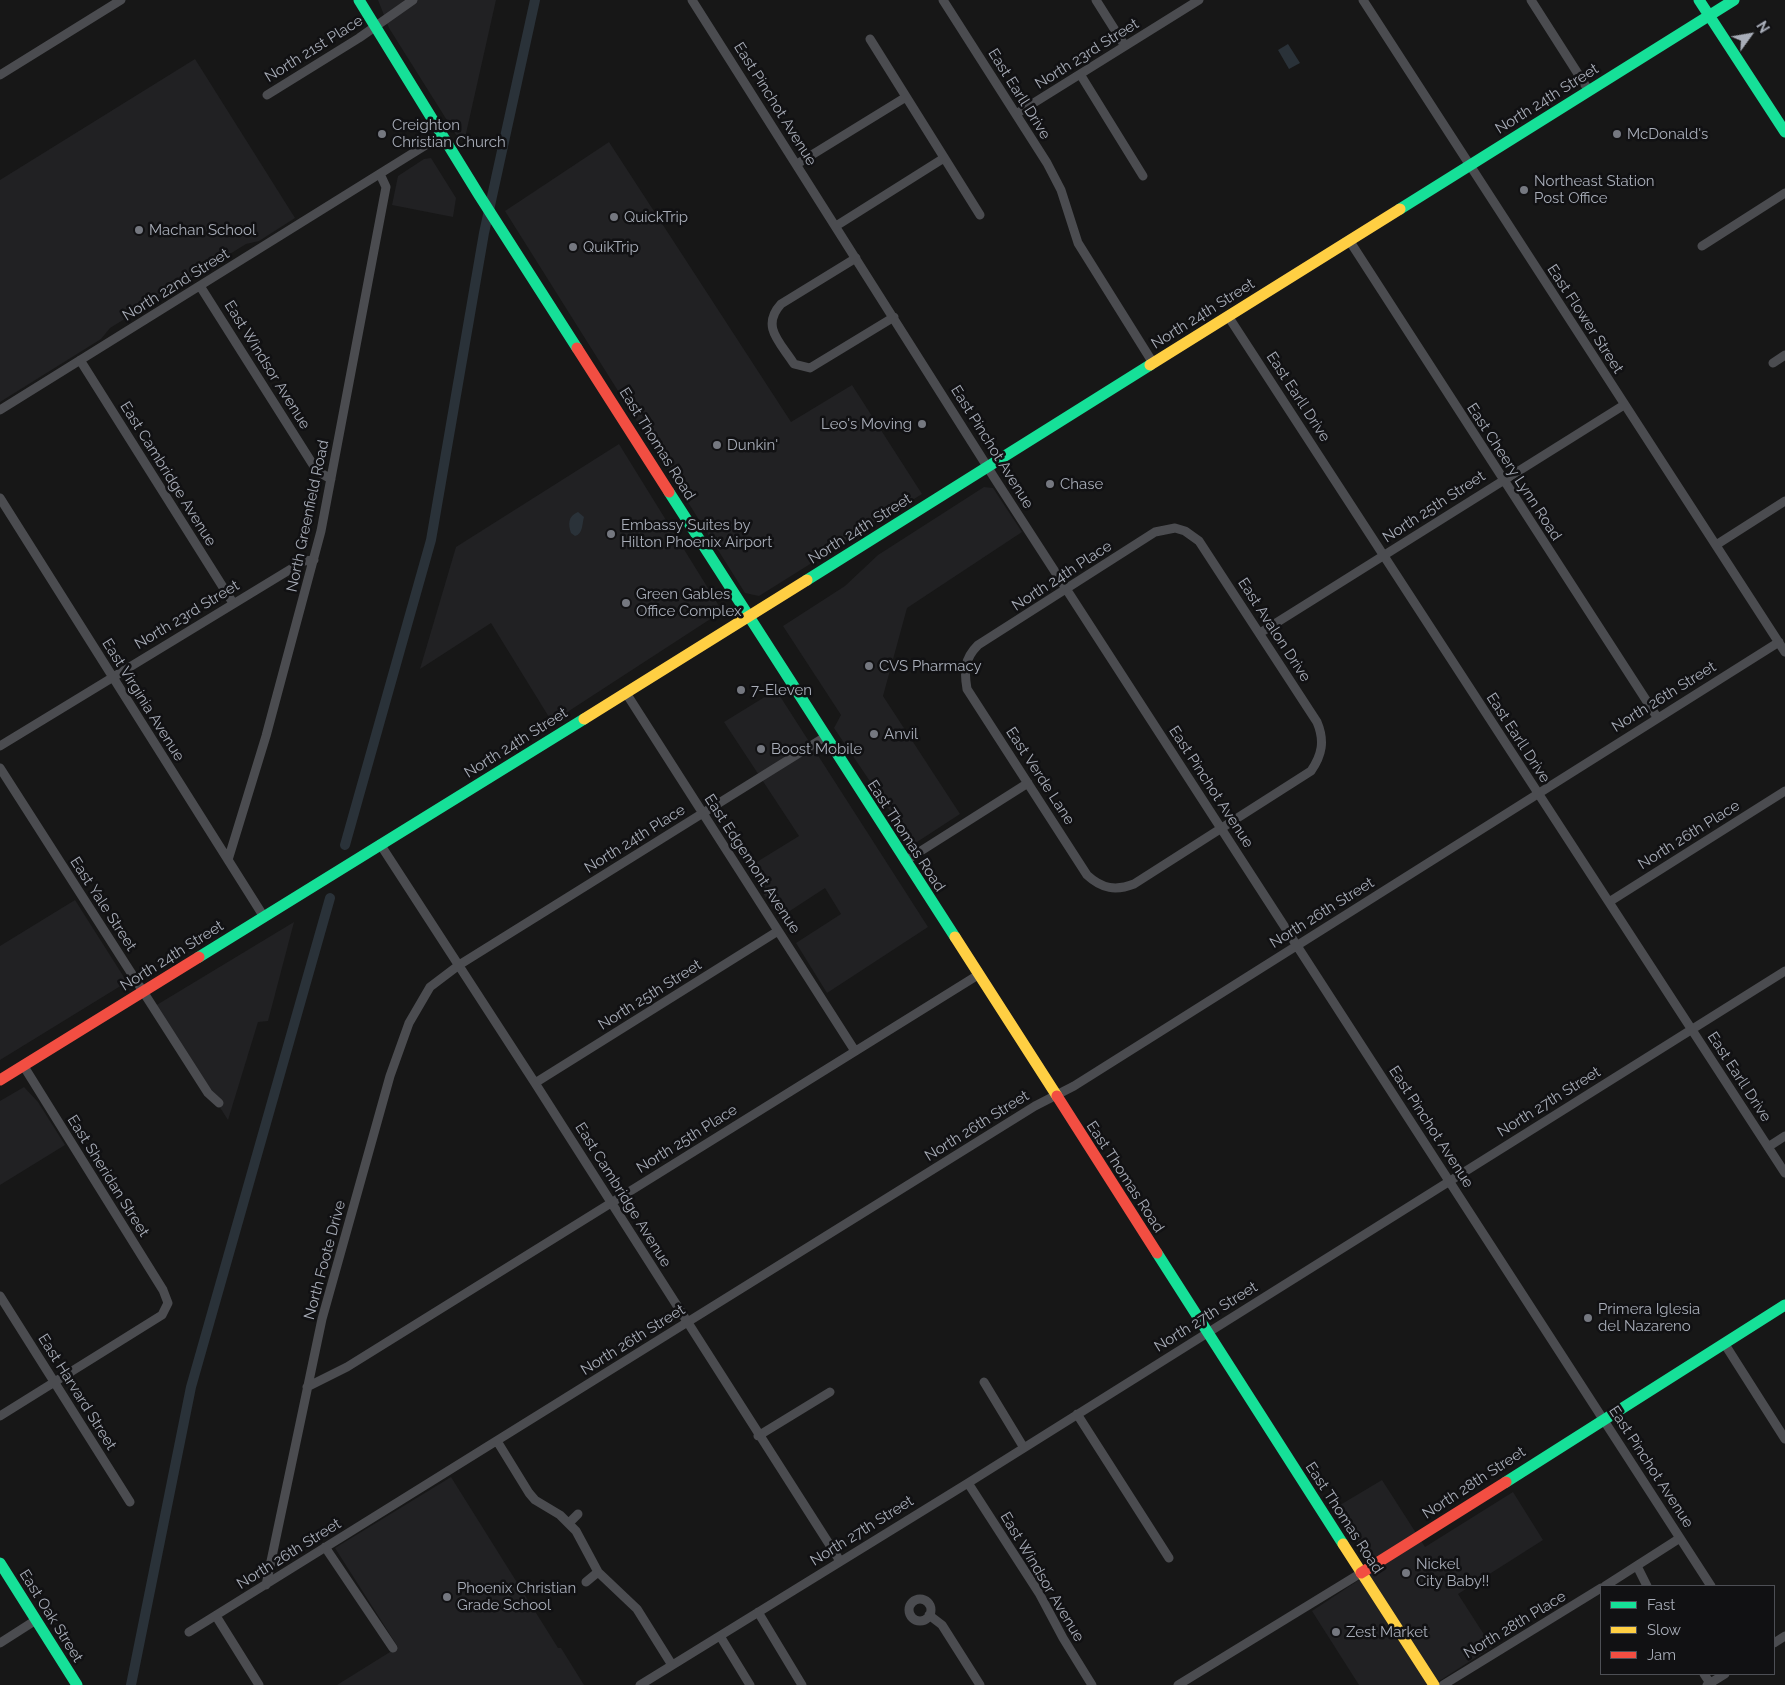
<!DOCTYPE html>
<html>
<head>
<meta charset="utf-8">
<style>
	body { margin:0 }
	#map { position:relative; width:1785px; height:1685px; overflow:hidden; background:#171717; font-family:Raleway,sans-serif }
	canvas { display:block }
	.legend { position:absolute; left:1600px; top:1585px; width:175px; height:90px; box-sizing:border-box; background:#111113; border:1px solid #4d4f55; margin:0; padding:6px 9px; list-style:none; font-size:15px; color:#a8adb8 }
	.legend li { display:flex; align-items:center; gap:10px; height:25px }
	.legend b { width:25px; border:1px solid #4d4f55 }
	.north { position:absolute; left:1725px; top:10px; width:50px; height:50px; -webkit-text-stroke:4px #111113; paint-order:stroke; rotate:58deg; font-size:14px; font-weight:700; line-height:20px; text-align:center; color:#a8adb8 }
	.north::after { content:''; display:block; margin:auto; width:18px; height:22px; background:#a8adb8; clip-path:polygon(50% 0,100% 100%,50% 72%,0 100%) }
</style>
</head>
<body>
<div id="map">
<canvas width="1785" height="1685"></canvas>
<ul class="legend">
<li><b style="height:6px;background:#16e098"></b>Fast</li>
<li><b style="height:6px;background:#ffcf43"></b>Slow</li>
<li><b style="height:6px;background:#f24e42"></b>Jam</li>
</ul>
<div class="north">N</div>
</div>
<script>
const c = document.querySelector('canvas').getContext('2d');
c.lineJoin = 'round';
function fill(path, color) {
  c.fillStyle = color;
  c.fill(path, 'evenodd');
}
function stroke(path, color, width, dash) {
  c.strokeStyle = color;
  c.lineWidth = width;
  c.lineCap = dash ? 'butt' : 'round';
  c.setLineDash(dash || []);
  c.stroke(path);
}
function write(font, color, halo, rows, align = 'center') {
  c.font = font + ' Raleway,sans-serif';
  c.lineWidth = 5;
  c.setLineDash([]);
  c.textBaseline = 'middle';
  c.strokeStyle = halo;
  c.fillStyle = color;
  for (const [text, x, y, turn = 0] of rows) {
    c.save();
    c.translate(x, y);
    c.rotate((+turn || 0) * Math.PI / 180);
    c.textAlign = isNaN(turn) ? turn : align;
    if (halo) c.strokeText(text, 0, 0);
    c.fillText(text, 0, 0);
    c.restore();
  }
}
const built = new Path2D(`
	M378,0H496L465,138L460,141L389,28Z
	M195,59L295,218L259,241L246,244L110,328L101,339L0,402V180Z
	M609,142L791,422L852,385L922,494L759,596L745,593L505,211Z
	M431,158L456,198L453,217L392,205L398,176L424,159Z
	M619,444L719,606L715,616L552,722L491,623L420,669L456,547Z
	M984,487L993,488L1022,532L907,608L883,696L960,814L917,842H911L834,728L841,715L783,626L845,586L878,555Z
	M776,690L928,927L827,993L796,943L841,914L825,888L779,918L747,868L799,836L724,722Z
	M75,900L127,982L0,1060V946Z
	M294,922L268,1021L258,1022L228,1120L155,1006Z
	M24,1087L38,1102L65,1145L0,1185V1101Z
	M451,1477L558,1648H561L584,1685H337L398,1647L335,1548Z
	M1382,1480L1425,1547L1513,1492L1543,1540L1458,1594L1492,1647L1433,1685H1359L1312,1611L1374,1570L1335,1508Z`);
const water = new Path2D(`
	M1288,44L1300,63L1289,69L1278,50Z
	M578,512L584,517C582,524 583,534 575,536L571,533C568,524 568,516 578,512Z`);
const canal = new Path2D(`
	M345,845L431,540L484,233L535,0
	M131,1685L191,1387L330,898`);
const street = new Path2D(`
	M692,0L997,482L1711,1586
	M943,0L1047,163L1061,190L1078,243L1153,363
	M1096,0L1125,46
	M1363,0L1785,652
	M1531,0L1589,91
	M870,39L980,215
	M1080,74L1143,176
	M0,75L121,0
	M267,95L359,38L413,0
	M1016,114L1199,0
	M797,164L906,97
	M836,226L944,158
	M1349,240L1657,717
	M1702,246L1785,193
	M856,258L781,304C760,327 781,343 794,364L810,368L894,317
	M200,286L317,471L331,479
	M1228,316L1785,1173
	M80,360L233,603
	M1773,363L1785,355
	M0,410L442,135
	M0,498L264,917
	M1175,528L1185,531L1199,541L1317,722C1325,741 1322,755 1311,771L1134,884C1116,891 1102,889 1087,875L967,689C964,671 964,659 978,645L1155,532Z
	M1716,545L1785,501
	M1260,633L1624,405
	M626,693L855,1051
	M0,746L304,561L314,560
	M0,768L208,1093L219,1103
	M380,844L535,1083L840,1561
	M228,860L266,736L321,531L386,187L380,174
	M905,861L1028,783
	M1609,902L1785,791
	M535,1083L778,931
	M1768,1147L1785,1136
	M0,1296L130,1502
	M1724,1343L1785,1439
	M984,1382L1024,1448
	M307,1387L347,1367L978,975
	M1077,1414L1169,1558
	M0,1416L162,1315L168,1303L163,1290L23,1065
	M758,1436L830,1392
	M497,1441L529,1493L535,1500L560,1515L576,1531L598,1572L637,1609L672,1665
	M968,1483L1039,1593L1063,1638L1092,1685
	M569,1523L578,1514
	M325,1547L393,1648
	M1637,1566L1647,1586
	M586,1582L598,1572
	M266,1585L322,1319L390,1076L409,1023L430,987L459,965L825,737
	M1605,1586L1680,1538
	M909 1610a11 11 0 1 1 22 0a11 11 0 1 1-22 0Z
	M758,1612L802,1685
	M929,1615L942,1625L980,1685
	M216,1616L259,1685
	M189,1632L1035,1106L1074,1086L1779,642
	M720,1636L750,1685
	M0,1643L36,1620
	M1774,1643L1785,1636
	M1704,1674L1710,1683
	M640,1685L968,1483L1785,971
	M1178,1685L1361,1573
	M1443,1685L1601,1588
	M1707,1685L1725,1674`);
const fast = new Path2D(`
	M359,0L479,195L577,348
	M1699,0L1785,132
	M1400,209L1734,0
	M669,492L955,937
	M807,580L1150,365
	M199,957L584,719
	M1157,1253L1343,1544
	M1506,1482L1785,1305
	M0,1563L77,1685`);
const slow = new Path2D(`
	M1150,365L1400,209
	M584,719L807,580
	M955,937L1057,1096
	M1343,1544L1434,1685`);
const jam = new Path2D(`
	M577,348L669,492
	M0,1080L199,957
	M1057,1096L1157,1253
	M1361,1573L1506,1482`);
const markers = [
	[382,134,5,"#757880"],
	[1617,134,5,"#757880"],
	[1524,190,5,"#757880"],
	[614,217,5,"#757880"],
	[139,230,5,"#757880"],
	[573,247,5,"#757880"],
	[922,424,5,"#757880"],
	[717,445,5,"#757880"],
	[1050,484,5,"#757880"],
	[611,534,5,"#757880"],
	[626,603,5,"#757880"],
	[869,666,5,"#757880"],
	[741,690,5,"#757880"],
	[874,734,5,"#757880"],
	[761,749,5,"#757880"],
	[1588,1318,5,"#757880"],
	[1406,1573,5,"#757880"],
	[447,1597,5,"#757880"],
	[1336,1632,5,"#757880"]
];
const streetNames = [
	["North 21st Place",314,49,-32],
	["North 23rd Street",1087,54,-32],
	["East Earll Drive",1019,94,58],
	["North 24th Street",1547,99,-32],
	["East Pinchot Avenue",775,104,58],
	["North 22nd Street",176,285,-32],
	["North 24th Street",1203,314,-32],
	["East Flower Street",1585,319,57],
	["East Windsor Avenue",267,365,58],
	["East Earll Drive",1298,397,57],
	["East Thomas Road",657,444,58],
	["East Pinchot Avenue",992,447,58],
	["East Cheery Lynn Road",1514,472,57],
	["East Cambridge Avenue",168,474,58],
	["North 25th Street",1434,507,-33],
	["North Greenfield Road",308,516,-78],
	["North 24th Street",860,529,-32],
	["North 24th Place",1062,576,-33],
	["North 23rd Street",187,615,-31],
	["East Avalon Drive",1274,630,57],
	["North 26th Street",1664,697,-32],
	["East Virginia Avenue",143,700,58],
	["East Earll Drive",1518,738,57],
	["North 24th Street",516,743,-32],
	["East Verde Lane",1040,776,57],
	["East Pinchot Avenue",1211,787,57],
	["North 26th Place",1689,835,-32],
	["East Thomas Road",906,836,57],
	["North 24th Place",635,839,-32],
	["East Edgemont Avenue",752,864,57],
	["East Yale Street",103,904,57],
	["North 26th Street",1322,913,-32],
	["North 24th Street",172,956,-32],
	["North 25th Street",650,995,-32],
	["East Earll Drive",1739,1077,57],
	["North 27th Street",1549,1102,-32],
	["North 26th Street",977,1126,-32],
	["East Pinchot Avenue",1431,1127,57],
	["North 25th Place",687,1139,-32],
	["East Sheridan Street",108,1176,58],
	["East Thomas Road",1125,1177,57],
	["East Cambridge Avenue",623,1195,58],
	["North Foote Drive",325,1260,-75],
	["North 27th Street",1206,1317,-32],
	["North 26th Street",633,1340,-32],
	["East Harvard Street",77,1392,58],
	["East Pinchot Avenue",1651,1467,57],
	["North 28th Street",1474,1483,-33],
	["East Thomas Road",1344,1518,57],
	["North 27th Street",862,1531,-32],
	["North 26th Street",289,1554,-32],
	["East Windsor Avenue",1042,1577,59],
	["East Oak Street",51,1616,58],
	["North 28th Place",1515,1625,-31]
];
const poiNames = [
	["Creighton",392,125],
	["Christian Church",392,142],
	["McDonald's",1627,134],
	["Northeast Station",1534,181],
	["Post Office",1534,198],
	["QuickTrip",624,217],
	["Machan School",149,230],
	["QuikTrip",583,247],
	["Leo's Moving",912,424,"right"],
	["Dunkin'",727,445],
	["Chase",1060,484],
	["Embassy Suites by",621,525],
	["Hilton Phoenix Airport",621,542],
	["Green Gables",636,594],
	["Office Complex",636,611],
	["CVS Pharmacy",879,666],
	["7-Eleven",751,690],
	["Anvil",884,734],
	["Boost Mobile",771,749],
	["Primera Iglesia",1598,1309],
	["del Nazareno",1598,1326],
	["Nickel",1416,1564],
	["City Baby!!",1416,1581],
	["Phoenix Christian",457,1588],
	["Grade School",457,1605],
	["Zest Market",1346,1632]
];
fill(built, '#212123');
fill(water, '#2a3239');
stroke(canal, '#2a3239', 10);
stroke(street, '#4b4c50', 9);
stroke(fast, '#16e098', 11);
stroke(slow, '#ffcf43', 11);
stroke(jam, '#f24e42', 11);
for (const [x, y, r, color] of markers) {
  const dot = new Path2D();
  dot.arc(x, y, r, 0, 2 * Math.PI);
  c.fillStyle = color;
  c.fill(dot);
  stroke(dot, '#111113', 2);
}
write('15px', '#a8adb8', '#111113', streetNames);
write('15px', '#a8adb8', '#111113', poiNames, 'left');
</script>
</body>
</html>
